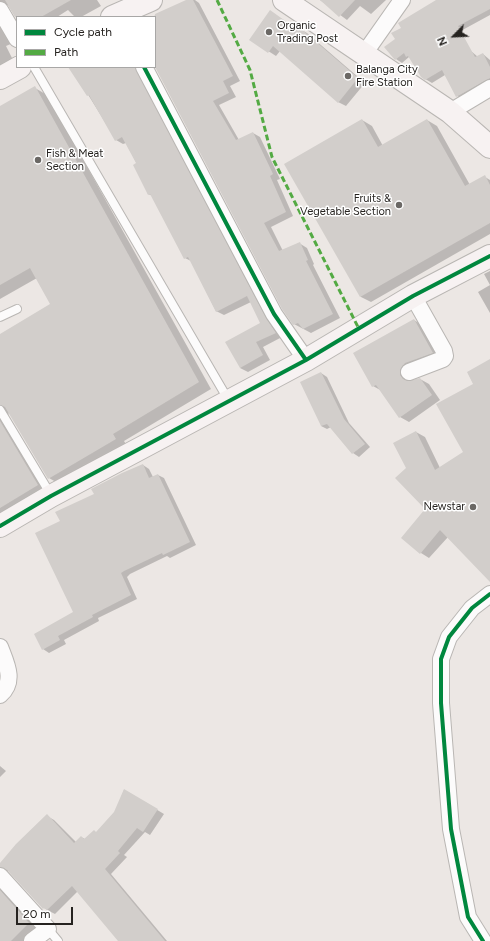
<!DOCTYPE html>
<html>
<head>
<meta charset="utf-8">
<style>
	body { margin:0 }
	#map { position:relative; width:490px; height:941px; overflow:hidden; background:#ece7e4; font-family:Figtree,sans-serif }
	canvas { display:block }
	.legend { position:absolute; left:16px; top:16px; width:140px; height:52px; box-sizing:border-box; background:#fff; border:1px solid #a8a7a6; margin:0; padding:5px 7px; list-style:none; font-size:12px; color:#262320 }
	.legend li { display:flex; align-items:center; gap:8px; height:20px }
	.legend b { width:20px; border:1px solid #a8a7a6 }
	.north { position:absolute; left:434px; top:16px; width:40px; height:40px; -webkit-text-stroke:3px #fff; paint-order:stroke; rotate:246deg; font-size:11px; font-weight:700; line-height:16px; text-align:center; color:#262320 }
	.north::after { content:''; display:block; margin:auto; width:14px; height:18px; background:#262320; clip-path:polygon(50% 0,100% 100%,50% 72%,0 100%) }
	.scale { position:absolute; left:16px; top:907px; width:57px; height:18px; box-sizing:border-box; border:2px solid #262320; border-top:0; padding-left:5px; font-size:12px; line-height:14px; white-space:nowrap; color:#262320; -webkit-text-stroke:3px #fff; paint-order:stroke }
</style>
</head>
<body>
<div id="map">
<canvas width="490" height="941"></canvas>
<ul class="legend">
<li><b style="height:5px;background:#00873e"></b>Cycle path</li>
<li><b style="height:5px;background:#53aa43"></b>Path</li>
</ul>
<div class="north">N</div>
<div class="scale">20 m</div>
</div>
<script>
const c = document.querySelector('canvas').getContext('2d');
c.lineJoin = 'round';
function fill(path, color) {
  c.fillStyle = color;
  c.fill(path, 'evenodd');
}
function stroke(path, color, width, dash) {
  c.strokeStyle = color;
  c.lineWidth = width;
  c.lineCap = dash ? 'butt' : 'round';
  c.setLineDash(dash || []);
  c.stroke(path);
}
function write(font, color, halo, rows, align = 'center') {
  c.font = font + ' Figtree,sans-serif';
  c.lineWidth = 3;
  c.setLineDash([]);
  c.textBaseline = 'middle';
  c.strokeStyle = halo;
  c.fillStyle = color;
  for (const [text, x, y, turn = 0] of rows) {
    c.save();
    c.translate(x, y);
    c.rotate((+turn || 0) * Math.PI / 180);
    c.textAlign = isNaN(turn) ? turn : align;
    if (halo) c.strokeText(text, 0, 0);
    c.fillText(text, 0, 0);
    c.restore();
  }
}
const shadow = new Path2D(`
	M0,0H97L101,6L81,17H75L68,10L57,17H17V19L8,5L3,6L0,12Z
	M188,0H195L199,3L240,81L230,86L236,97L219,105L239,140L253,133L260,137L280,179L277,180L293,216L271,227L283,251L299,243L307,248L314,264L313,265L340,318L311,333L294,324L155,65V17H152Z
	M320,0H386L371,14L360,6L347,20Z
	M443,0H490V15L457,33Z
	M277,16L299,30L300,29L307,33L365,83L346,106L338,102L280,51L276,56L251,40Z
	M0,19L13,43L6,46L15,64L0,74Z
	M386,47L471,51L478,57L483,54L490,60V85L463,99L457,96L445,75L432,83L422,77L411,59L409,57L402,63L396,59Z
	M71,67H143L282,337L263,347L270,360L248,372L240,368L261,323L251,302L224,315L216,311L191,261L185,258L153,196L148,194L137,164L126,143L123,144L116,140Z
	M35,88L47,95L211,389L124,441L127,446L61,485L49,478L9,412L7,420L50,492L0,519V335L52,304L37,278L0,299V107Z
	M362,120L372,126L383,146L427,120L437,126L470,185L485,177L490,180V234L371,302L361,297L286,164Z
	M490,271V313L478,292L490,285L484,274Z
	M414,320L422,325L441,358L408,375L409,381L420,379L429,384L440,400L409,422L400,417L382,391L373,386Z
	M490,360V581L448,537L429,558L421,553L427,509L407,468L416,432L425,437L440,468L464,453L475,384Z
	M321,373L327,377L349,423L370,447L359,457L353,453L331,427L327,429L321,426Z
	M143,465L149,469L153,477L158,475L164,478L196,545L170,558L167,556L130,574L127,577L137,599L98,618L99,621L64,640L66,644L49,653L43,649L74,612L61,522L95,494Z
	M0,766L6,771L0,777Z
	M124,790L164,814L150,835L145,832L124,855L127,857L111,874L167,941H119L78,891L55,914L51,912L44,908L9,871L3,872L0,870V864L47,816L54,820L76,842L81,837L85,839L97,833L115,813Z
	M0,884L38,928L25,941H0Z`);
const building = new Path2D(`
	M5,0H71L41,17H15Z
	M186,0H193L233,76L223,81L229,93L213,101L236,140L253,132L273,174L270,176L286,212L264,223L279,251L300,242L308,260L306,261L333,314L303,329L298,323L293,325L282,309L155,67V14Z
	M320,0H355L339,17Z
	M436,0H490V9L458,26L475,57L483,53L490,67V78L456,97L442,70L425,80L421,77L408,56L406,57L404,53L395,60L384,47L395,39L391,33L401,28L398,23Z
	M270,10L298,30L300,28L358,78L338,103L273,46L268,53L249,40Z
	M68,67H135L266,318L276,333L256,342L263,355L240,368L225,342L260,323L247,296L216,312L188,257L184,259L150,194L148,195L133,165L136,163L122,137L115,141L89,95L87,96Z
	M35,86L199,382L113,434L116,439L48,479L5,407L0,405V334L50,304L30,268L0,285V106Z
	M362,119L378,147L427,119L465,186L485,175L490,185V223L360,297L284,164Z
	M414,319L433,353L405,363L400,370V375L403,379L408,381L420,378L432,395L399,418L376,385L372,387L353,353Z
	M490,359V582L440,530L420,554L401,538L425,509L395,478L406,468L393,443L416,431L435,470L463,452L436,404L473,384L467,372Z
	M321,372L344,419L365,444L352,454L327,424L321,426L300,382Z
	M0,421L38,485L0,508Z
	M143,464L149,478L158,474L190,542L163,555L162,553L124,571L121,573L131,595L92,615L93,617L58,636L60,640L42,650L34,634L73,612L35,533L60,521L55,512L94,494L91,489L122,473Z
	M124,789L158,809L143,832L137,828L118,851L120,853L105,869L165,941H118L72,886L47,910L44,908L43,909L7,870L0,867V863L16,844L47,814L74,843L81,836L84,839L94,830L96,832L114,812Z
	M0,890L29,923L11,941H0Z`);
const lane = new Path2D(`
	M34,67L229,401
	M0,317L17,309
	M0,410L51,495
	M48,929L58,941`);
const street = new Path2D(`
	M0,10L17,39
	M364,54L402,0
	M144,67L274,314L306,360
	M450,112L490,88
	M409,372L443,359L445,356L444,351L413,296
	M0,647C6,663 16,681 0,695
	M0,876L48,929L32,941
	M483,941L468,917L451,829L441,703V659L449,637L472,608L490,594`);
const secondary = new Path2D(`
	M284,0L450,112L490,147
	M112,17L151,0
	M0,78L20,67
	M0,526L51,496L306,360L413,296L490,256`);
const quiet = new Path2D(`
	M217,0L250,70L272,157L359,329`);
const cycleway = new Path2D(`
	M144,67L274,314L306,360
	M0,526L51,496L306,360L413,296L490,256
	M483,941L468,917L451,829L441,703V659L449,637L472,608L490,594`);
const markers = [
	[269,32,4,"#6b6865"],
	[348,76,4,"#6b6865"],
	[38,160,4,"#6b6865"],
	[399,205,4,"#6b6865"],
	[473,507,4,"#6b6865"]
];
const poiNames = [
	["Organic",277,26],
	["Trading Post",277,39],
	["Balanga City",356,70],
	["Fire Station",356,83],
	["Fish & Meat",46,154],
	["Section",46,167],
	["Fruits &",391,199,"right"],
	["Vegetable Section",391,212,"right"],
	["Newstar",465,507,"right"]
];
fill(shadow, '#0003');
fill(building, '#d2cecb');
stroke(lane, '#b9b6b3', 10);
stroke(street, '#b9b6b3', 18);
stroke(secondary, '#b9b6b3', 24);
stroke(lane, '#fcfbfb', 8);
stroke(street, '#fcfbfb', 16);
stroke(secondary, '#f7f2f2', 22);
stroke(quiet, '#53aa43', 3, [6, 3]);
stroke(cycleway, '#00873e', 4);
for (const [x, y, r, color] of markers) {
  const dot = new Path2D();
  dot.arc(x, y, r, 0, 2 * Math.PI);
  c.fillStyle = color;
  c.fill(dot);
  stroke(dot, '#fff', 1.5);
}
write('11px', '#262320', '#fff', poiNames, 'left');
</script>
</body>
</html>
